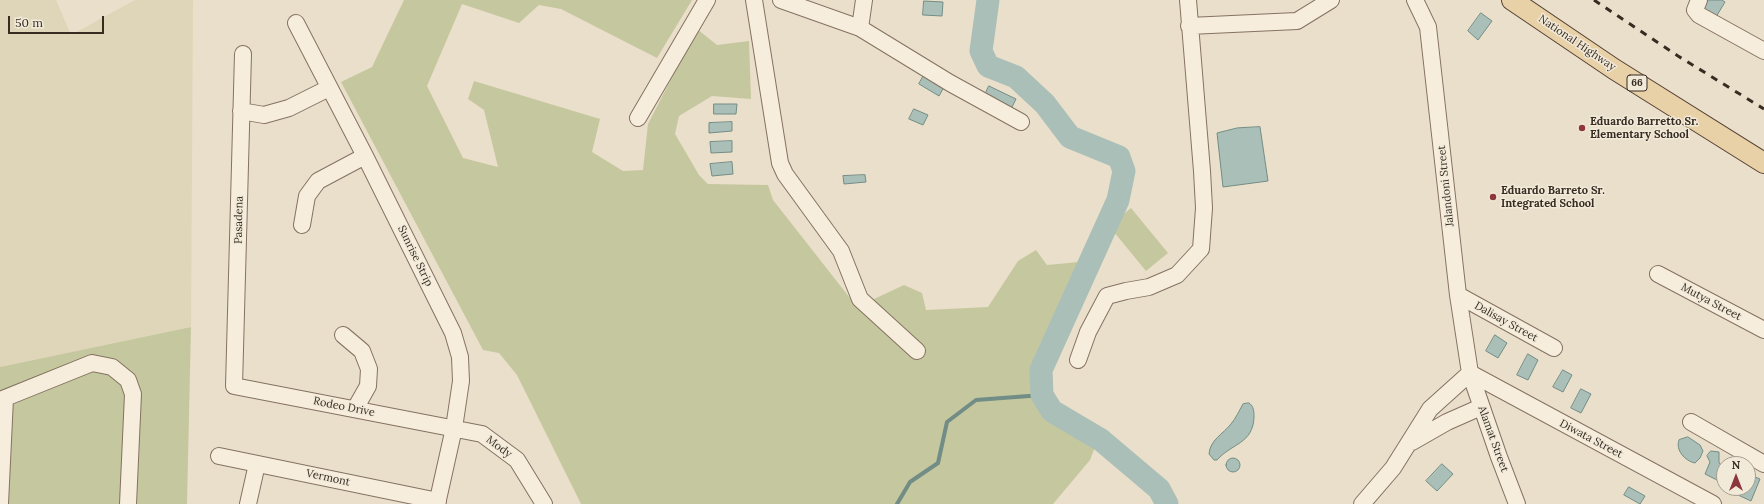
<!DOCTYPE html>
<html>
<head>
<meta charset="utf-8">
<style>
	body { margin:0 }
	#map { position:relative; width:1764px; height:504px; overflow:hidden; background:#eadfca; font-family:Lora,serif }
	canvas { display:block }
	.north { position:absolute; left:1716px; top:456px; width:40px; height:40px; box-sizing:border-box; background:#f2ead9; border:1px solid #a79e90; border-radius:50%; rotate:0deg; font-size:11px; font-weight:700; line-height:16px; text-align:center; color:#372b22 }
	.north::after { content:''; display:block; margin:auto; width:14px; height:18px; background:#8d373d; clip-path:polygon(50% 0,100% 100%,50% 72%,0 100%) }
	.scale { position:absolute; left:8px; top:16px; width:96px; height:18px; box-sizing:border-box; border:2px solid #372b22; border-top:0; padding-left:5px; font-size:12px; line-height:14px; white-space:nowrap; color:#372b22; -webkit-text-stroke:3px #f2ead9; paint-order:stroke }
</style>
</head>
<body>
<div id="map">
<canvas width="1764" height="504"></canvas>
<div class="north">N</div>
<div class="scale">50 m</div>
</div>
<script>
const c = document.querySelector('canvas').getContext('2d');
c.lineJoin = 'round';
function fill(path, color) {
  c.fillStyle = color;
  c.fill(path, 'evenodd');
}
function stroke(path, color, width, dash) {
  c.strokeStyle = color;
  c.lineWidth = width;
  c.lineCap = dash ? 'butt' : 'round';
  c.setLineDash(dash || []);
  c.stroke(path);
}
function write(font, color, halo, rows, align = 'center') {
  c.font = font + ' Lora,serif';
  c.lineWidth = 3;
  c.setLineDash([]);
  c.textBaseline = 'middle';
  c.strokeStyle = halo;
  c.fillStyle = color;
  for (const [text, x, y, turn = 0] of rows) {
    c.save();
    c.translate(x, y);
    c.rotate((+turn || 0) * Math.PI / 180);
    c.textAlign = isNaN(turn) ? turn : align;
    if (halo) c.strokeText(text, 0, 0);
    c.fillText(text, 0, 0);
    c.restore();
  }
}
const farmland = new Path2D(`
	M0,0H56L71,35L135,0H193L191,327L0,367Z`);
const green = new Path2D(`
	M404,0H692L657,58L561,9L539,5L519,23L462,4L427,86L463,158L498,167L484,110L468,99L474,81L600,119L592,152L623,171L643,170L648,124L697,29L717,45L749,41L751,99L712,96L679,116L675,134L699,175L708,184L768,185L773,200L857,307L904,285L922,293L926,310L988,307L1018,261L1036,250L1047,265L1090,261L1041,370L1042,395L1052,412L1095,447L1090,460L1053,504H581L517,375L499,353L483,350L341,82L372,67Z
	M1131,208L1168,253L1146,271L1109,226Z
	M191,327L187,504H0V367Z`);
const water = new Path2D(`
	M1706,0H1722L1725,2L1716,17L1701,8Z
	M924,1L943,2L942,16L923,15Z
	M1481,13L1492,21L1478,40L1468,31Z
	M924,75L944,87L939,96L919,84Z
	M989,86L1016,99L1011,109L984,97Z
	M714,104H737L736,114H714Z
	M914,109L928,115L923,125L909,119Z
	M732,122V131L709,133V123Z
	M1260,127L1268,181L1223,187L1217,133L1237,128Z
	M732,141V152L711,153L710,142Z
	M732,162L733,174L712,176L710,164Z
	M865,175L866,182L844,184L843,176Z
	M1495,335L1507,343L1498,358L1486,351Z
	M1528,354L1538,360L1528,380L1517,375Z
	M1563,370L1572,375L1563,392L1553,387Z
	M1581,389L1591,394L1581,413L1571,408Z
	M1249,403C1254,406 1254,412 1254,417C1253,444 1232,443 1217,460H1214L1209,454C1210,440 1223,434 1231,424C1236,418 1239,411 1243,404Z
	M1688,437L1700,445L1703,451L1700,458L1695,463C1685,461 1675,450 1679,440Z
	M1711,451L1719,452V463L1724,467V471L1719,481L1705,474L1710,462L1707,456Z
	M1226 465a7 7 0 1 1 14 0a7 7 0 1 1-14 0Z
	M1442,464L1453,474L1437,491L1426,481Z
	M1748,474L1760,479L1751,501L1738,495L1741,488H1748Z
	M1629,487L1645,496L1640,504L1624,495Z`);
const stream = new Path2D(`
	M897,504L910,482L938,463L947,422L976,400L1042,395`);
const river = new Path2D(`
	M988,0L981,51L988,66L1016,77L1045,104L1070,137L1119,157L1124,171L1118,200L1041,370L1042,395L1052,411L1101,440L1159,489L1167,504`);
const minor = new Path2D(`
	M754,0L780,163L785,174L841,251L860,299L917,351
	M781,0L860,28L950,83L1021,122
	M1415,0L1428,27L1458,295L1470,373L1499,457L1517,504
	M1699,0L1695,10L1699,15L1764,51
	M296,23L365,156L453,333L460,357L461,381L454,428L437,504
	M1189,26L1297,21L1331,0
	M860,28L864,0
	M243,54L234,386L482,434L517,460L544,504
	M241,111L264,115L289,108L329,88
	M638,118L707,0
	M302,225L307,196L318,181L365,156
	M1658,274L1764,330
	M1458,295L1554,348
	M343,335L362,351L369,369L368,386L355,409
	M1078,360L1088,332L1107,296L1126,291L1149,287L1177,275L1201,249L1204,208L1202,171L1188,0
	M1470,373L1713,504
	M0,400L92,363L112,367L128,380L133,394L128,504
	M1691,422L1764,464
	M1412,442L1447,422L1481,407
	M219,456L438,501
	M0,504L5,398
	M248,504L257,464
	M1362,504L1393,468L1430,409L1470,373`);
const major = new Path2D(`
	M1512,0L1614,69L1764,163`);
const rail = new Path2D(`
	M1594,0L1678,56L1764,109`);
const markers = [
	[1582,128,4,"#8d373d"],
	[1493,197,4,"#8d373d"]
];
const shields = [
	[1637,83,20]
];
const shieldNames = [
	["66",1637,83]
];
const streetNames = [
	["National Highway",1577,43,34],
	["Jalandoni Street",1446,186,-96],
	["Pasadena",239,220,-89],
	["Sunrise Strip",415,256,64],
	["Mutya Street",1711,302,28],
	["Dalisay Street",1506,322,29],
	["Rodeo Drive",344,407,11],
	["Alamat Street",1493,439,70],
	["Diwata Street",1591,439,28],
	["Mody",499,447,36],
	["Vermont",328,478,12]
];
const poiNames = [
	["Eduardo Barretto Sr.",1590,122],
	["Elementary School",1590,135],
	["Eduardo Barreto Sr.",1501,191],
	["Integrated School",1501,204]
];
fill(farmland, '#dfd6b9');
fill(green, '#c5c79f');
fill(water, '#aabfb8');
stroke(water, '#728d85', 1);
stroke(stream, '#728d85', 4);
stroke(river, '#aabfb8', 23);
stroke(minor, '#857261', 18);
stroke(major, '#544134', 22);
stroke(minor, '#f6eddd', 16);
stroke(major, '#e8d0a7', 20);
stroke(rail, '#372b22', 3, [7, 7]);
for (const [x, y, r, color] of markers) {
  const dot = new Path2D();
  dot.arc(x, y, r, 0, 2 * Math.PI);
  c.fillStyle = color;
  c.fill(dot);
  stroke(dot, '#f2ead9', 1.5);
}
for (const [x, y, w] of shields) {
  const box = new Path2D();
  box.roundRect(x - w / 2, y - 8, w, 16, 3);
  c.fillStyle = '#f2ead9';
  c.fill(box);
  stroke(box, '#372b22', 1);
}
write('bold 10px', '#372b22', null, shieldNames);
write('11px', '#372b22', '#f2ead9', streetNames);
write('bold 11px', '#372b22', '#f2ead9', poiNames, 'left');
</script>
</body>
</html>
